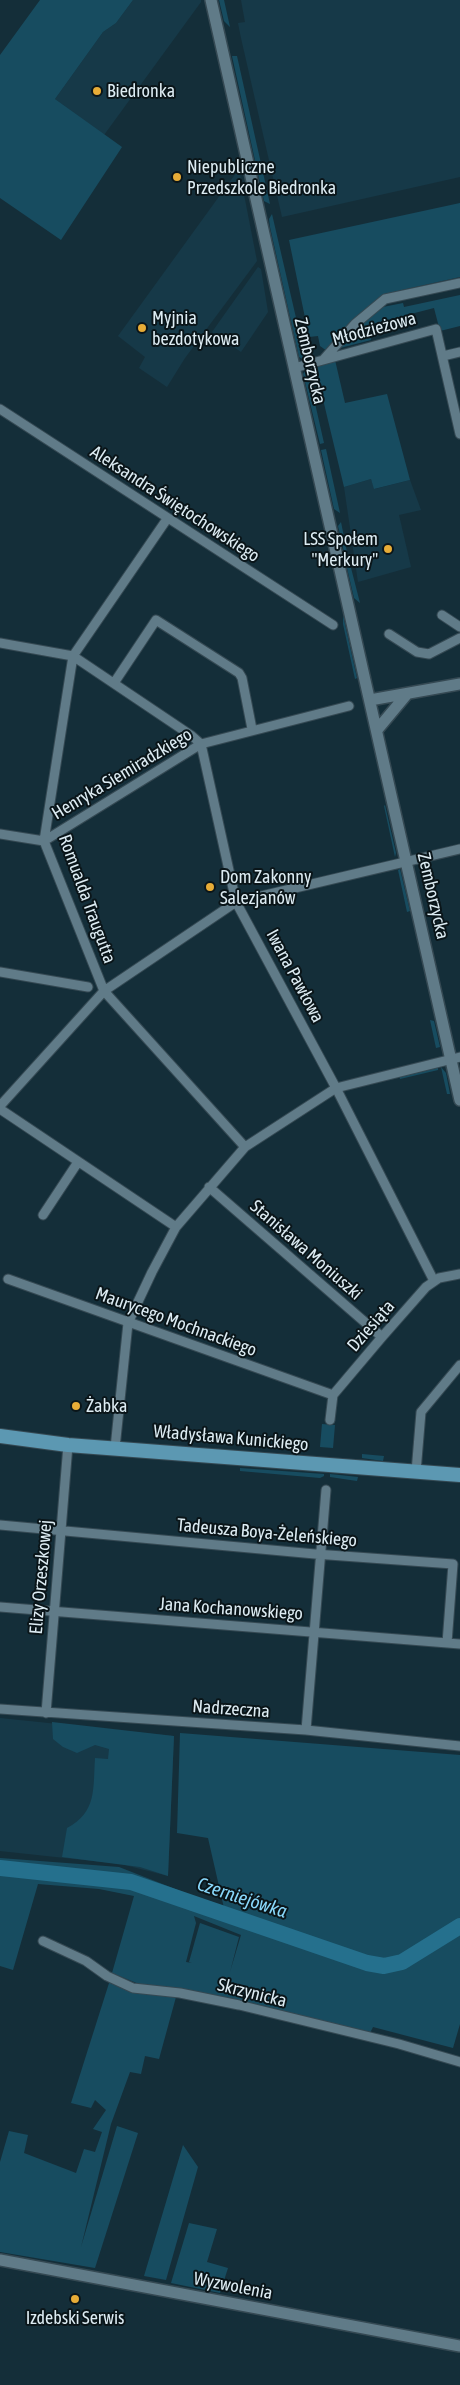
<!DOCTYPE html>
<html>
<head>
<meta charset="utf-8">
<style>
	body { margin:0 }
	canvas { display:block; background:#142e39 }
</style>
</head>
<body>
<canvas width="460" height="2385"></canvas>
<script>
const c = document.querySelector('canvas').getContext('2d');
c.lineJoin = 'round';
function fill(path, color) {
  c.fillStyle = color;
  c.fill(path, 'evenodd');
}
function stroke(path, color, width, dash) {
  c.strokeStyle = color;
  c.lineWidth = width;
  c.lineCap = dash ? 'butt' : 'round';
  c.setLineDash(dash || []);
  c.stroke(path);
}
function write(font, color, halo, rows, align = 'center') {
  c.font = font + ' "Asap Condensed",sans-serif';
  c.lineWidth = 4;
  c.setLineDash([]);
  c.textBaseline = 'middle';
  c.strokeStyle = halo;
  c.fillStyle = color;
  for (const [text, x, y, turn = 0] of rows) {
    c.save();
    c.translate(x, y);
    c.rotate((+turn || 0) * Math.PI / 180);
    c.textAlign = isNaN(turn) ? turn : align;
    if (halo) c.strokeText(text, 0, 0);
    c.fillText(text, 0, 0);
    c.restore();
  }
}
const built = new Path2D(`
	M133,0H201V2L104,135L55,99L103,32L116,23Z
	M241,0H460V177L282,217L241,38L238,23L245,22Z
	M239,169L257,261L185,358L167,387L139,368L145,357L118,336Z
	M258,267L261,269L268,312L241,352L212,332Z
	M371,479L375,489L410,480L421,510L399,515L411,567L358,582L344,487Z
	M0,1718L174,1736L168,1876L121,1864L0,1851Z`);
const green = new Path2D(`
	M40,0H133L116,23L103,32L55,99L122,147L61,240L0,198V55Z
	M219,0H224L230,27L224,21Z
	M232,56H237L270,204L264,201Z
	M460,203V277L384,294L353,320L327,351L320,346L318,336L309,337L289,240Z
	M272,214L306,361L299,357L270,227L269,219Z
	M460,295V326L440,331L434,308L368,325L371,340L340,348L360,325L383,307L403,303L404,307Z
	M335,360L345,403L387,394L410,480L374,489L371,479L344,487L315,366Z
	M307,368L324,443L320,444L303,374Z
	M326,449L340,513L334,509L321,450Z
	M341,522L349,562L347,565L338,526Z
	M350,564L360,603L354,598L347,568Z
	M343,615L357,678L355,679L343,624Z
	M385,805L396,853L395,857L384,806Z
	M400,869L410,911L407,912L398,870Z
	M430,1020L434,1021L440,1047L436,1048Z
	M438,1067V1070L400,1079L399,1075Z
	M441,1067L446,1073L450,1094H447Z
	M322,1424L335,1425L333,1448L320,1447Z
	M362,1454L384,1456L383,1461L362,1458Z
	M240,1468L324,1474V1476L320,1478L240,1471Z
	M330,1474L358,1477L357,1481L330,1477Z
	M52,1722L174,1736L168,1876L140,1867L62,1857L67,1828C97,1812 93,1789 95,1758L108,1759L109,1749L95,1745L77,1753L63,1747L53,1739Z
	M180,1733L460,1755V2024L453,2048L373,2027L370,2033L144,1986L112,1973L134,1896L99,1889L38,1884L13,1970L0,1966V1858L119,1867L224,1908L208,1838L177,1833ZM194,1916L241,1935L230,1972L239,1937L200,1923L189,1962L192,1963L186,1962L196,1923Z
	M110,1980L176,1997L159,2059L145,2056L141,2074L130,2072L111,2124L81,2247L117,2126L138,2133L95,2268L0,2252V2162L9,2131L28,2135L24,2153L76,2173L84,2149L95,2152L102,2132L93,2129L106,2110L95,2100L91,2108L71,2103Z
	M183,2145L198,2167L166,2280L144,2276Z
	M189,2223L217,2229L207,2262L228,2268L220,2293L171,2283Z`);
const river = new Path2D(`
	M0,1868L131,1882L367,1963L384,1966L402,1962L460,1926`);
const minor = new Path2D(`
	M443,356L460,352
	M324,359L355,324L385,299L460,283
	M294,368L436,329L460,434
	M0,409L333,625
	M167,519L73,656L44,841L104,991L245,1147
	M442,615L460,627
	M389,634L417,652L429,654L460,638
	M0,643L73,656L192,736L201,744L236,902L336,1088L434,1281
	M114,683L156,620L239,673L242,678L252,729
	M0,834L44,841L201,744L349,706
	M0,972L88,987
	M0,1106L104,991L236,902L460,849
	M0,1109L176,1227
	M209,1187L382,1337
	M43,1215L78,1162
	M8,1279L333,1395
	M330,1420L333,1395L382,1337L426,1287L439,1278L460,1274
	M115,1448L128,1323L152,1272L176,1227L245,1147L336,1088L460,1057
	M416,1472L421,1412L460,1365
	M0,1525L315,1554L453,1564L447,1643
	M0,1607L460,1644
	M0,1709L306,1730L460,1746
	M46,1713L68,1445
	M306,1730L326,1490
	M43,1941L86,1961L107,1976L133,1988L180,1993L239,2005L399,2044L460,2062`);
const tertiary = new Path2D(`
	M211,0L460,1100
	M370,700L460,684
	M377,730L407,694
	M0,2260L460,2346`);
const primary = new Path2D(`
	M0,1436L68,1445L460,1475`);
const markers = [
	[97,91,5,"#e7ac37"],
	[177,177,5,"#e7ac37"],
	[142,328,5,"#e7ac37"],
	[388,549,5,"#e7ac37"],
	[210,887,5,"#e7ac37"],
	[76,1406,5,"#e7ac37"],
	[75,2299,5,"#e7ac37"]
];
const poiNames = [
	["Biedronka",107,91],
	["Niepubliczne",187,167],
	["Przedszkole Biedronka",187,188],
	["Myjnia",152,318],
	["bezdotykowa",152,339],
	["LSS Społem",378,539,"right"],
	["\"Merkury\"",378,560,"right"],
	["Dom Zakonny",220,877],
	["Salezjanów",220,898],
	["Żabka",86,1406],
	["Izdebski Serwis",75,2318,"center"]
];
const streetNames = [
	["Młodzieżowa",374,329,-15],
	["Zemborzycka",310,361,77],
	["Aleksandra Świętochowskiego",175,504,33],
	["Henryka Siemiradzkiego",122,774,-31],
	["Zemborzycka",433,896,77],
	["Romualda Traugutta",87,899,70],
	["Iwana Pawłowa",295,976,62],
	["Stanisława Moniuszki",306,1250,41],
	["Maurycego Mochnackiego",176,1322,20],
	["Dziesiąta",371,1326,-49],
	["Władysława Kunickiego",231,1438,5],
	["Tadeusza Boya-Żeleńskiego",267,1533,5],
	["Elizy Orzeszkowej",41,1577,-85],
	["Jana Kochanowskiego",231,1609,4],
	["Nadrzeczna",231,1709,4],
	["Skrzynicka",252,1993,14],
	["Wyzwolenia",233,2286,11]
];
const waterNames = [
	["Czerniejówka",242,1898,18]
];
fill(built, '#163948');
fill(green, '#174c60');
stroke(river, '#25708d', 16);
stroke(minor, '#354953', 11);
stroke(tertiary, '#354953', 14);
stroke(primary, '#354953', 16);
stroke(minor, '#607b88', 9);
stroke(tertiary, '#607b88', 11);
stroke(primary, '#5c98b2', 14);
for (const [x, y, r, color] of markers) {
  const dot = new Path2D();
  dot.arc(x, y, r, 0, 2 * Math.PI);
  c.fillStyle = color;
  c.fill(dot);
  stroke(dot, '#0a1519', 2);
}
write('18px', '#ddecf3', '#0a1519', poiNames, 'left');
write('18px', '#ddecf3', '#0a1519', streetNames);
write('italic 19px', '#89d8fb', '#0a1519', waterNames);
</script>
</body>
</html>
